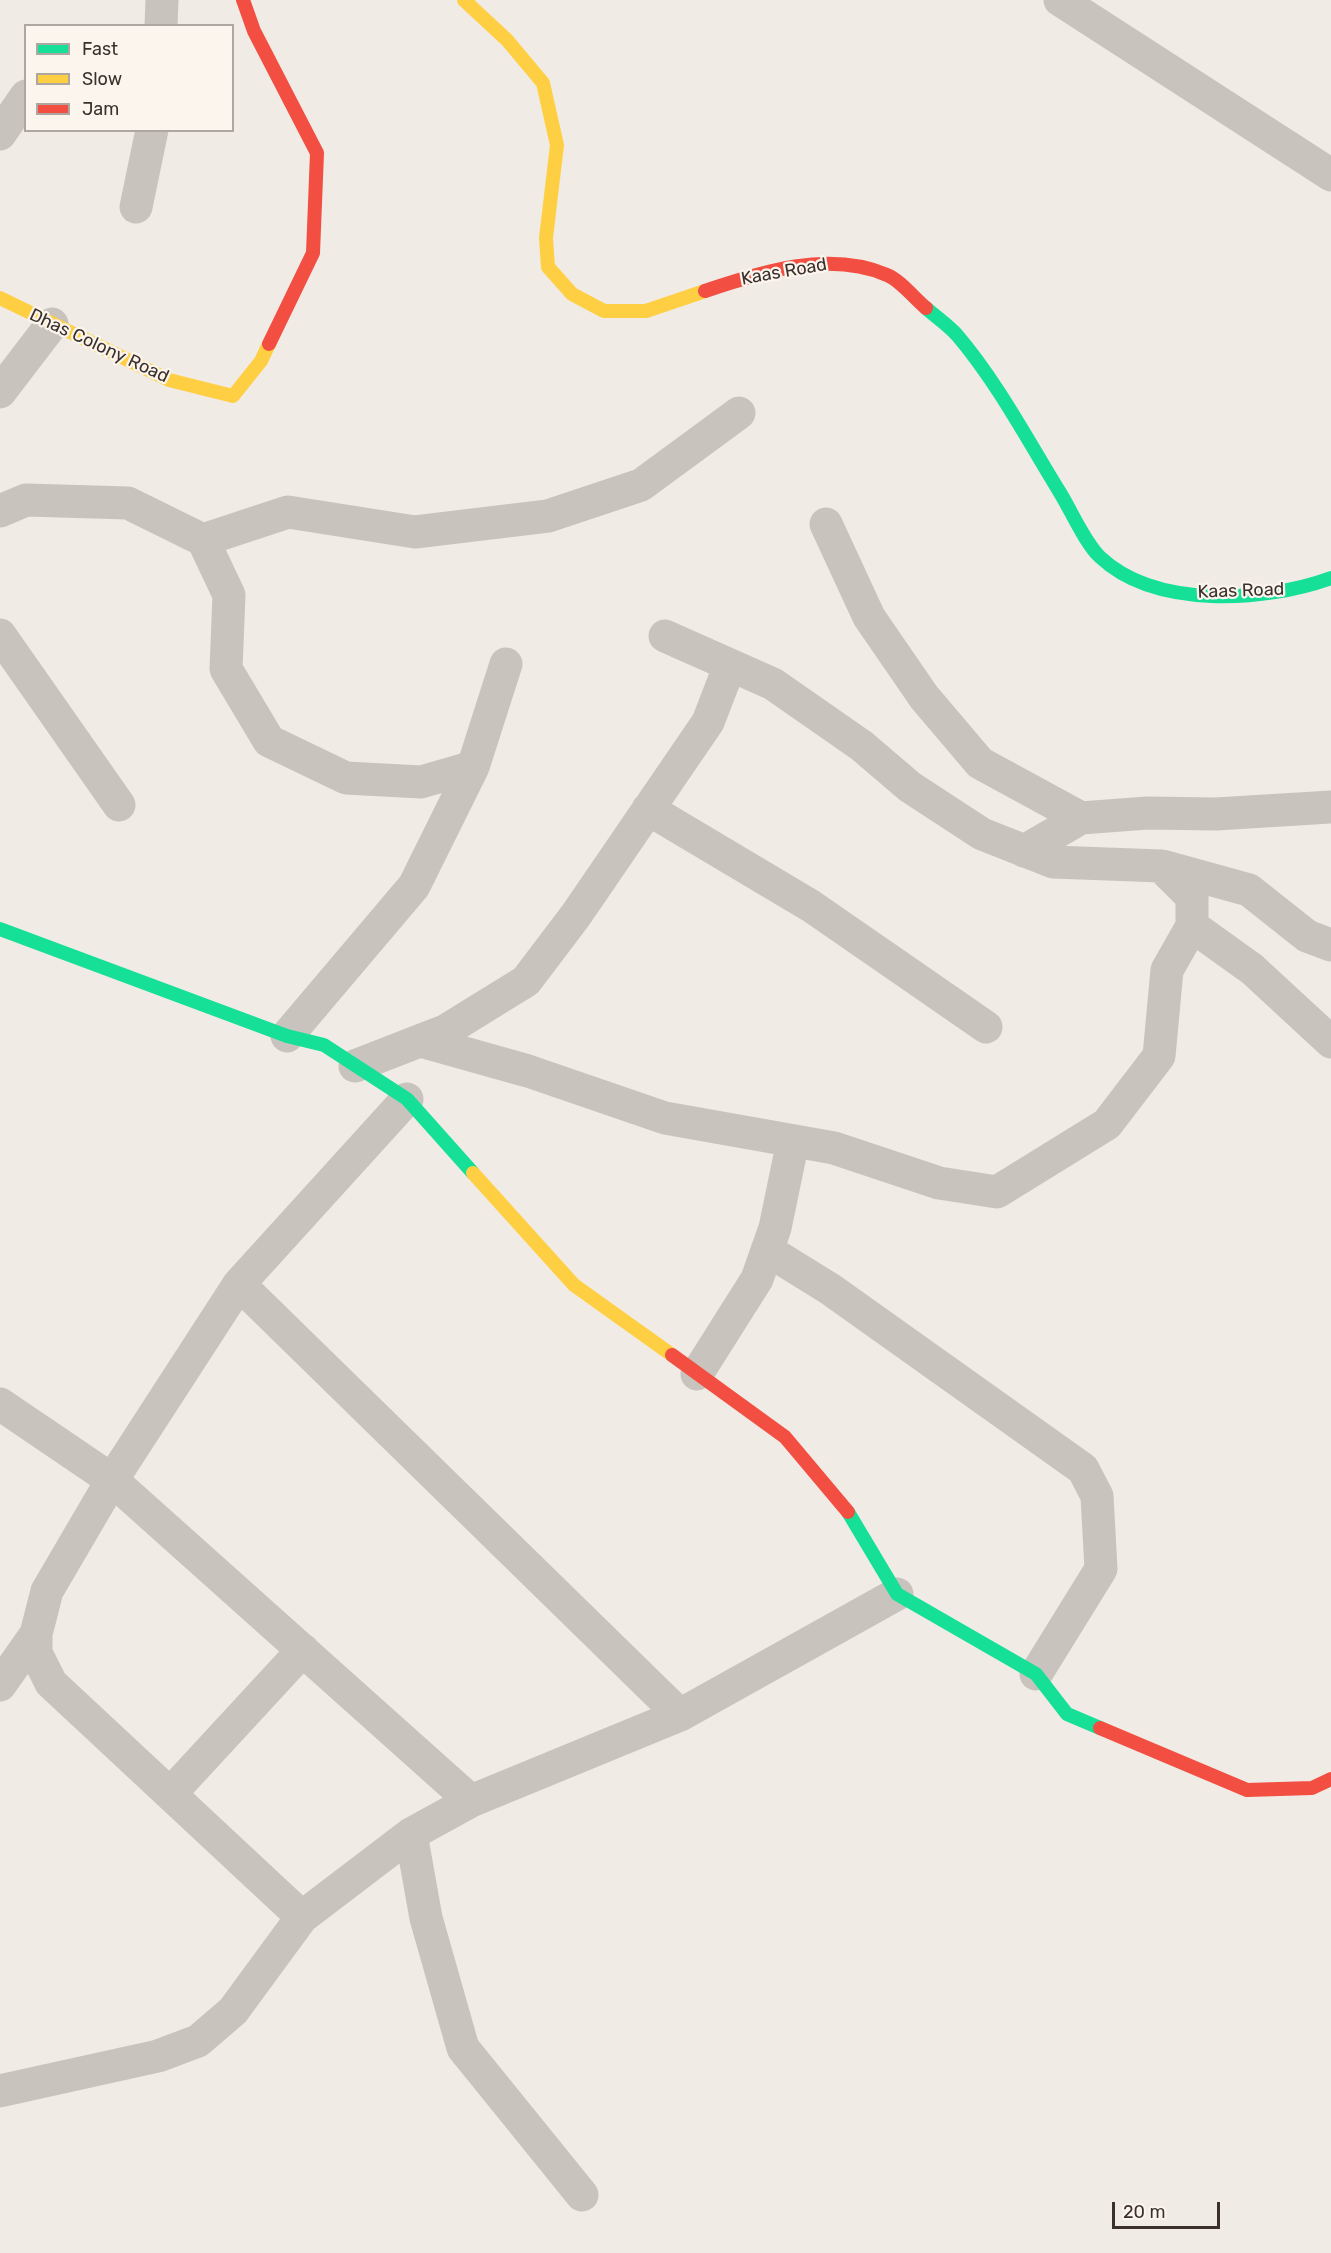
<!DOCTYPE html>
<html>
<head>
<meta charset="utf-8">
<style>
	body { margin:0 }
	#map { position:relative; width:1331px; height:2253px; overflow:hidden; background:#f0ebe5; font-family:Rubik,sans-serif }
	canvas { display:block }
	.legend { position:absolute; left:24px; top:24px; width:210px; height:108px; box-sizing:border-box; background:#fbf5ee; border:2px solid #aea6a0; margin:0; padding:8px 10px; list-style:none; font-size:18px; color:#3b302b }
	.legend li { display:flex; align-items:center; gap:12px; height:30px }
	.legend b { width:30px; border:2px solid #aea6a0 }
	.scale { position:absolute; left:1112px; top:2202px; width:108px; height:27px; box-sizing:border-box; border:3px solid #3b302b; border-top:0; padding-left:8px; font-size:18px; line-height:21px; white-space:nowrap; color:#3b302b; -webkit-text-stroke:4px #fbf5ee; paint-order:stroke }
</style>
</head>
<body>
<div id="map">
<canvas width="1331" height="2253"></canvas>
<ul class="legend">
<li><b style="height:8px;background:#16e098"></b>Fast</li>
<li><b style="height:8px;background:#ffcf43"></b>Slow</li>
<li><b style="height:8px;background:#f24e42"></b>Jam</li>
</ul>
<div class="scale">20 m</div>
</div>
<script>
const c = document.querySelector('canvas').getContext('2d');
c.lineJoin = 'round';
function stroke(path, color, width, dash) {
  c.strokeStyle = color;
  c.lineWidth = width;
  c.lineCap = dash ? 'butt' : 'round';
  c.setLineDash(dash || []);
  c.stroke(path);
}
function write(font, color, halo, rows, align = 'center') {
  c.font = font + ' Rubik,sans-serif';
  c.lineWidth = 4.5;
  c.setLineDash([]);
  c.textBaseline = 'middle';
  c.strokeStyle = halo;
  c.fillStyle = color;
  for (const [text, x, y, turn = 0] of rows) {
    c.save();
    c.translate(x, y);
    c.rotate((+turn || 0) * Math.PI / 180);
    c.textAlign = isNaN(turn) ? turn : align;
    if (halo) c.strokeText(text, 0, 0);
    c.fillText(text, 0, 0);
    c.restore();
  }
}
const street = new Path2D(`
	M1060,0L1331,175
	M161,26L162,0
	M0,134L26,96
	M136,207L152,130
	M0,392L52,324
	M0,511L26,500L128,503L203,540L229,595L226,669L269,741L346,778L421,782L473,767L506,664
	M826,524L869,617L924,697L980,763L1081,818
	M203,540L288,512L415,532L548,516L641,485L739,413
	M0,635L119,805
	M665,636L773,684L862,746L910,787L982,834L1053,862L1161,866L1192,897V926
	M648,809L811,906L986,1027
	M1024,851L1081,818L1147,813L1216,814L1331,807
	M1162,866L1249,890L1307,936L1331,945
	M287,1036L414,886L473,767
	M421,1041L528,1071L665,1118L834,1148L939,1183L997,1192L1107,1124L1159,1056L1167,970L1192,926L1252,969L1331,1042
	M355,1066L445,1031L526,981L576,915L708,722L730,665
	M767,1250L830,1289L1083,1469L1097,1496L1101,1569L1036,1674
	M239,1284L680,1715
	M697,1374L757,1279L775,1228L793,1141
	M0,1404L112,1480L471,1801
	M0,1685L36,1634
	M170,1794L303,1650
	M411,1834L426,1918L463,2048L582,2195
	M302,1917L51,1683L36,1653V1634L47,1591L112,1480L239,1284L407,1099
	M0,2091L158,2056L198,2041L233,2011L302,1917L411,1834L471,1801L680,1715L897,1594`);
const fast = new Path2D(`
	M926,308C936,317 948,325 957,335C997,382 1027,439 1059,491C1071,510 1085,543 1100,557C1155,609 1265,602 1331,578
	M0,929L287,1036L324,1045L407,1099L473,1173
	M848,1512L897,1594L1036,1674L1067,1714L1100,1728`);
const slow = new Path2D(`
	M464,0L507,40L543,83L557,145L546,238L548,267L572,294L604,311H646L705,291
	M0,298L169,380L233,396L261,361L269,344
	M473,1173L574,1285L672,1355`);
const jam = new Path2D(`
	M243,0L254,31L317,153L313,253L269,344
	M705,291C761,272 829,250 887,275C900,280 914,298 926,308
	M672,1355L785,1437L848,1512
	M1100,1728L1247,1790L1312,1788L1331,1779`);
const streetNames = [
	["Kaas Road",784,272,-10],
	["Dhas Colony Road",99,346,25],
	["Kaas Road",1241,591,-2]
];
stroke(street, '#c9c3be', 33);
stroke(fast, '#16e098', 14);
stroke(slow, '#ffcf43', 14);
stroke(jam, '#f24e42', 14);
write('18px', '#3b302b', '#fbf5ee', streetNames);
</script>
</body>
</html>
